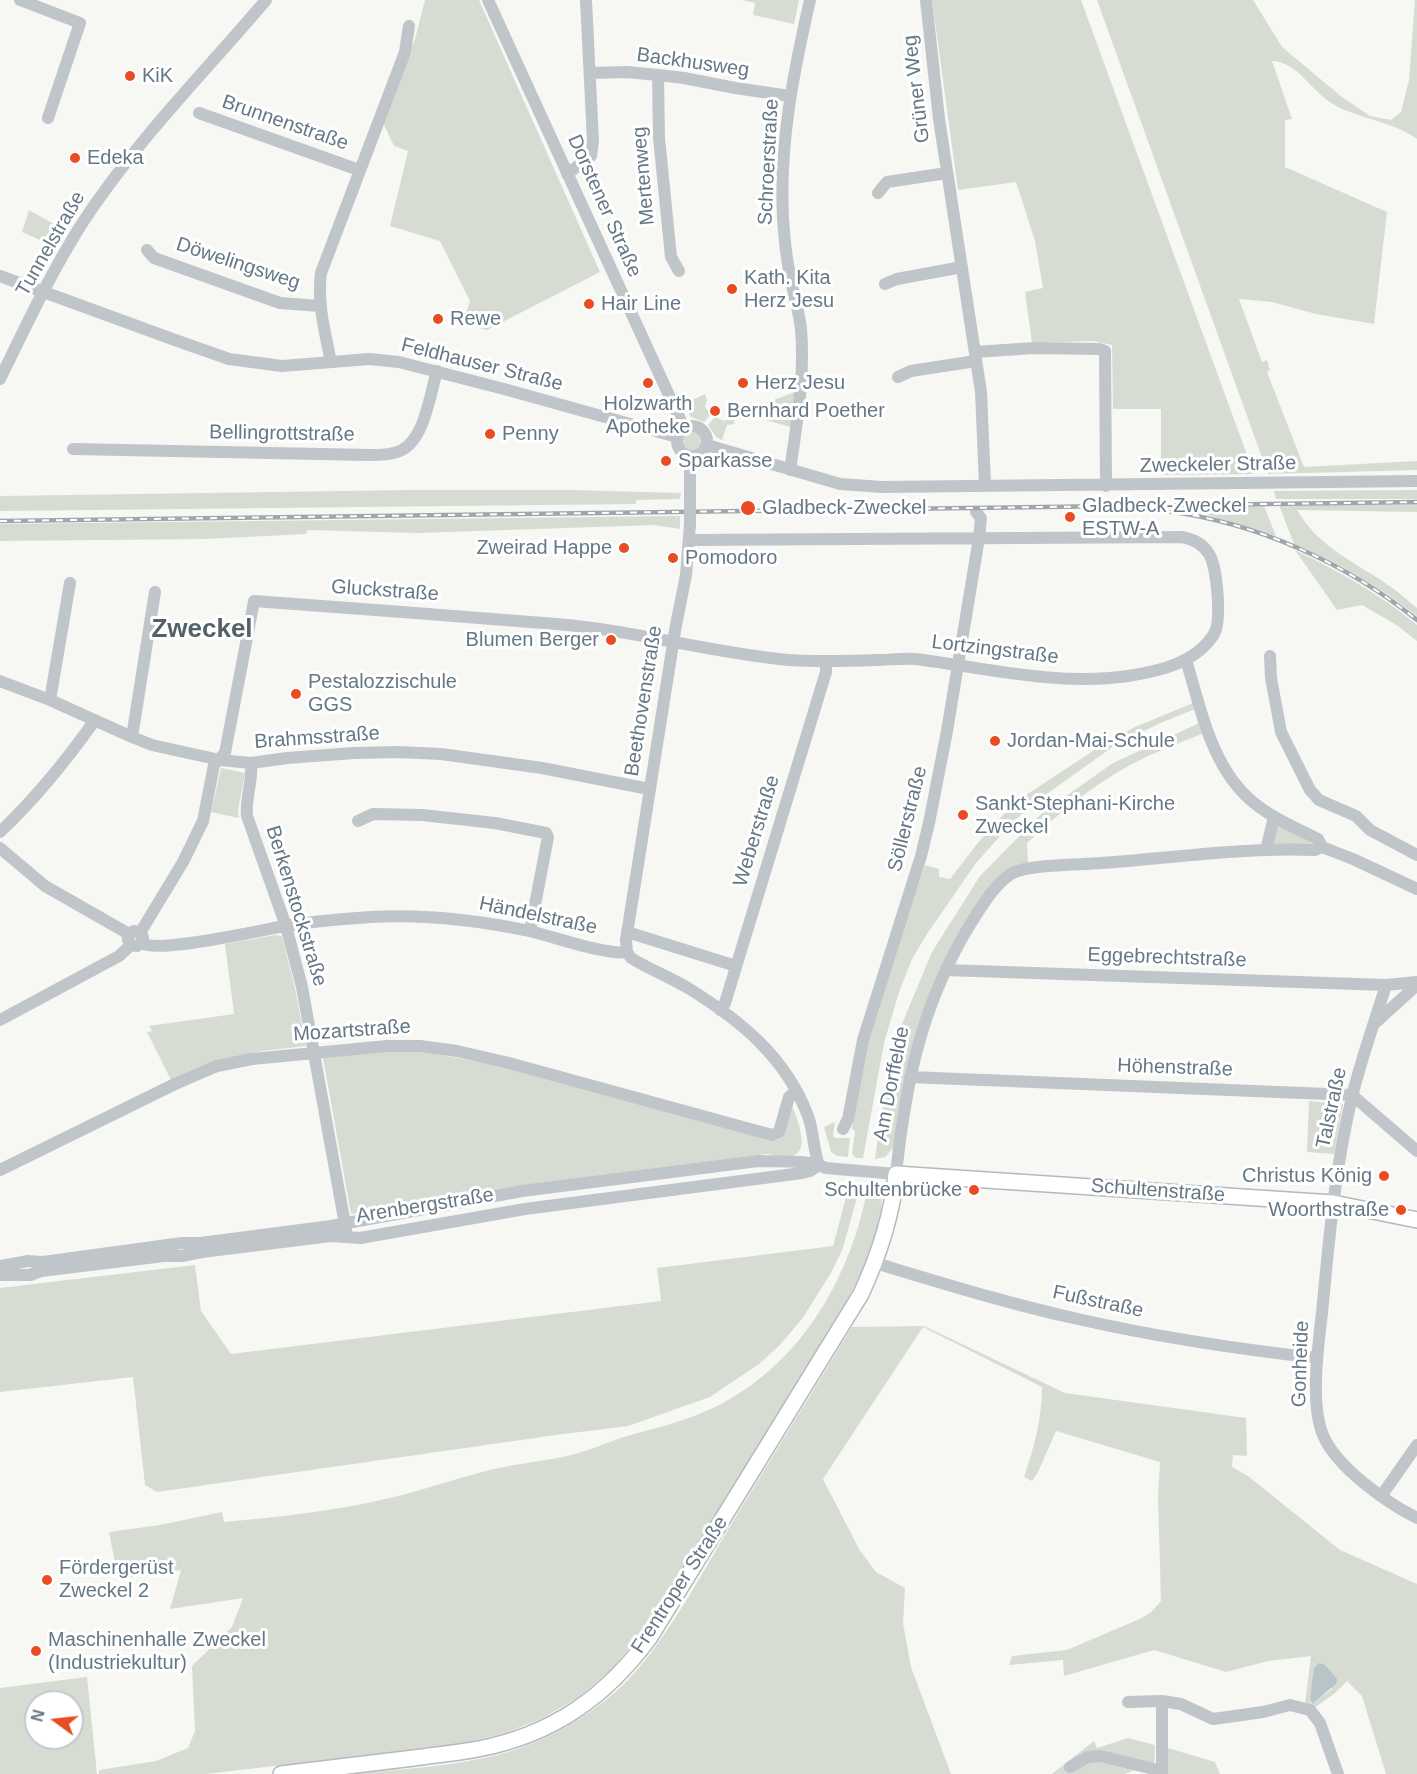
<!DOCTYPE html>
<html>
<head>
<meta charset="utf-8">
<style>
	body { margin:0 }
	#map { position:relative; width:1417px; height:1774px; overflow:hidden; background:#f7f7f4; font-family:Helvetica,sans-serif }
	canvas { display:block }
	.north { position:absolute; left:24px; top:1690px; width:60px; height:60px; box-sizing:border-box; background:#fff; border:2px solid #c1c9cf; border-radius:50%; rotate:285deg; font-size:16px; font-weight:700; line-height:24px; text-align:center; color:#657886 }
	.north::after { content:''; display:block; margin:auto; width:21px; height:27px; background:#e94c22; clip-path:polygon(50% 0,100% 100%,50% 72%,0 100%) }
</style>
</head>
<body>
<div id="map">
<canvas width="1417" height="1774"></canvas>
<div class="north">N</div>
</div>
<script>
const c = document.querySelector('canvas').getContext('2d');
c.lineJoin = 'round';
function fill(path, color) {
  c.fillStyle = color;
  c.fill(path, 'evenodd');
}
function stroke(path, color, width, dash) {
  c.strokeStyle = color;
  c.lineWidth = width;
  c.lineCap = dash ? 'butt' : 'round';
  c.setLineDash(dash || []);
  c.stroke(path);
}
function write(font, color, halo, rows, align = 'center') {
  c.font = font + ' Helvetica,sans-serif';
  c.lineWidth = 6;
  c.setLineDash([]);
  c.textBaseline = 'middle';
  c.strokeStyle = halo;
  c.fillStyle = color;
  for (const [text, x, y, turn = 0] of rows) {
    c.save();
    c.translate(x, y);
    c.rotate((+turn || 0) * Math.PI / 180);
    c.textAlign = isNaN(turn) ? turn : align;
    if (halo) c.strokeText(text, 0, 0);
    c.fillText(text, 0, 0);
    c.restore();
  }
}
const green = new Path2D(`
	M425,0H479L600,272L487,330L463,323L470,301L440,241L390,226L408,151L394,146L383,123L415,39Z
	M742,0H799L794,24L753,15L755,3Z
	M932,0H1081L1254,474L1161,475V409H1113L1112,345L1093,341L1032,343L1025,292L1043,288L1035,241L1016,182L958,190Z
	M1097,0H1253L1282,47L1342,97L1370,116L1391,120L1401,112L1409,80L1415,0H1417V139C1393,121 1357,119 1331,103C1312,91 1297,62 1272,61L1292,119L1285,120V167L1387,212L1374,324L1316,314L1272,302L1239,299L1262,362L1267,360L1270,370L1267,372L1304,467L1417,461V470L1268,474Z
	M29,210L61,228L56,241H42L22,232Z
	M795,392L791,427L754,417L753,408Z
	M705,394L707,400L705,407L711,414L704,422L691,417L684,404Z
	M715,417L724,421L730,418L734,420V424L727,425L722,440L716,437L708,425Z
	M683 441a9 9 0 1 1 18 0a9 9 0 1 1-18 0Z
	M411,490H572L681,493L680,499L636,500V504L0,511V496Z
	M1417,490V499H1276L1274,491Z
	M1417,504V512L1297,510C1320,549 1356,562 1391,587C1400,593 1408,601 1417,608V616C1379,587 1338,562 1294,544L1279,505Z
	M1264,506L1276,536L1211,516L1177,509V507Z
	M680,516V529L654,525L418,533L307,530L306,534L205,539L0,541V524Z
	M1295,550C1338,571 1380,594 1417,625V641L1398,626L1362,605L1337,610Z
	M1193,703L1195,709L1158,724L1111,748L1030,806L1011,824L976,863L927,934L912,959L899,992L884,1043L863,1158H856L852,1154L855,1131L852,1129L859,1075L887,975L925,865L939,869V877L950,879L977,844L1014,803L1105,743L1135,727Z
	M1199,723L1202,734C1178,743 1153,753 1130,765C1092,786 1059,813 1027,843L1028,863L1015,867L940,975L893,1148L885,1157L875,1159L880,1121L899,1031L932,952L980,876L1042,813L1113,763Z
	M221,768L245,773L238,810L239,818L211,812Z
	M1277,824L1315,844L1273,846Z
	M276,935L282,936L295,988L306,1046L262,1051L214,1062L171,1080L147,1032L152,1031L149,1026L234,1014L225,944Z
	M388,1051H419L508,1067L772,1139V1142L773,1139L777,1140L781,1137L791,1103C795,1114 811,1149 794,1155C786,1157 775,1155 766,1154L516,1186L351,1214L323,1058Z
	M1309,1101L1343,1104L1334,1154L1307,1152Z
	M835,1122L833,1135L835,1138H850L848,1157L837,1156L831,1152L824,1127Z
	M849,1186H860L843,1248L831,1273L802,1319L779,1346L759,1364L710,1397L628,1426L556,1435L157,1492L145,1485L133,1377L0,1392V1288L195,1265L201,1311L231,1354L661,1301L657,1268L833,1246Z
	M868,1186L881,1196C890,1251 796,1385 766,1434C726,1499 686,1563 646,1627L612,1669L579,1697L541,1719L505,1733L460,1744L206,1774H99V1770L156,1761L188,1748L195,1731L192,1666L232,1627L243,1598L170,1609L181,1570L118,1579L109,1532L160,1525L222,1512L224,1522C280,1517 335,1511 390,1498C424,1490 457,1478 490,1470C514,1464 538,1462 562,1457C584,1453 605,1443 627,1436C659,1427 691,1420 721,1404C804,1360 851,1276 868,1186Z
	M924,1326L1065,1393L1246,1418L1247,1456L1233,1455L1232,1467L1248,1476L1340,1550L1417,1584V1774H1386L1362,1696L1347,1681L1335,1693L1313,1709L1305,1705L1311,1656L1268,1661L1226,1672L1154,1650L1064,1676L1063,1660L1009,1665L1012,1656L1067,1650L1142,1618L1151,1612L1161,1601L1158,1497L1160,1462L1056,1431L1038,1472L1032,1481L1024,1477C1034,1448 1042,1418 1042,1387L923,1327L823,1479L859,1549L876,1572L905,1588L903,1623L911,1667L951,1774H355C416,1767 485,1766 542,1739C577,1723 611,1700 637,1670C675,1626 707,1564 738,1513C776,1451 814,1389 852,1327ZM1316,1665L1332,1689L1311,1704L1310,1699Z
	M87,1677L97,1774H0V1688ZM36,1702H72V1738H36Z
	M1128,1738L1155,1745L1154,1774L1137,1769L1125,1774H1052L1094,1741L1097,1748Z
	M1168,1748L1215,1762L1220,1774H1168Z`);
const water = new Path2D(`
	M1319,1663L1325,1665L1337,1679L1336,1684L1312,1704L1310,1699L1314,1668Z`);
const minor = new Path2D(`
	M20,0L80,23L48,118
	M488,0L684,428
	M926,0L939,119L981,392L985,485
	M590,73L627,72L658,75L684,78L735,88L790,96
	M658,75L659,138L671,257L679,271
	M199,113L359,170
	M567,174L591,156L593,141L586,0
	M878,193L887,182L947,173
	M147,250L154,258L280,303L320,306
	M0,276L175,340L229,359L282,366L369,359L399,362L504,389L677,437
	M885,284L897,279L962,267
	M975,352L1034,348L1100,349L1105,351L1106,486
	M331,362C325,332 317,303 321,273L405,52L409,26
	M898,377L911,371L976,361
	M0,379C26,326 51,272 83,222C136,141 204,73 266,0
	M677 441a15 15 0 1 1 30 0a15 15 0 1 1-30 0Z
	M707,445L840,484L882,487L1417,481
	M73,449L369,455C380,455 392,455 402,450C425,438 430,394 437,371
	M690,456V489
	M790,470C797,423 805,376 801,329C799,311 793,293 790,275C786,256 784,236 783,217C779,144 794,70 810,0
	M1270,656L1271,678L1281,732L1310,790L1319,800L1356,816L1370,830L1417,855
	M1186,660C1203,715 1213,778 1265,811C1281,822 1300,830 1318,839L1322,847
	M0,681L50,700L132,737L152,745L220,760L251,763L287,758L354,753L398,752L441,754L542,768L649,789
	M50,700L70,583
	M132,737L155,592
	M251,763C253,781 245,798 247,816L286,926L302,987L346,1230
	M358,821L373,814L422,815L495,823L546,833L548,837L530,931
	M0,832C37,797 66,761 95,720
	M0,848L45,886L129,934
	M1266,850L1274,817
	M627,932L736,966
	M140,933L134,931L129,934L128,940L131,945L137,946L141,943L143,937L140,933L183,862L203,821L214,765L225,753L254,601C355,608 455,616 556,624C634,630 710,653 789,660C818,662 848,661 877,660C889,660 903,658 915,659C987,668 1056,686 1128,676C1160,671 1196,663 1214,634C1222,621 1217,566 1209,554C1203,544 1193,539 1182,537L690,540
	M141,943C158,954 260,930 285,926C313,921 342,919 371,917C424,914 477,920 529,931C552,936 608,956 627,952
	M627,952L626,940L676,625L686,575L690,524
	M627,952L631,958C649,969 669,977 688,988C740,1020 786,1057 808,1116C814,1132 813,1150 819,1165
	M946,970L1386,985
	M1417,982L1386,985C1375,1021 1362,1056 1353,1093C1335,1165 1329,1240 1322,1313C1318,1347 1310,1404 1323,1435C1336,1467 1387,1503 1417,1518
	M720,1010L725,1003L826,672V662
	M0,1020L119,956L131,945
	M1375,1023L1417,985
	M910,1077L1352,1095L1417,1151
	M843,1129L848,1119L863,1040L921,856L929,823L947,731L979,538L981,518L976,512
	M0,1170L175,1084L217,1066L252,1059L387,1046H420L457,1051L509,1063L772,1135L779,1132L789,1097L796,1091
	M875,1263C942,1283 1009,1304 1078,1319C1157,1337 1237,1349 1317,1358
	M0,1266L28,1261L43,1262L182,1243H201L331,1226L522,1191L758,1161C779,1162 806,1159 826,1168L896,1174C906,1081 921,1005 971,923C982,906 994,885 1011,874C1026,864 1081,865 1101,863C1172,858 1244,847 1315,850L1322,847L1353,859L1417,889
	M0,1275H30L41,1271L164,1256H182L202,1252L331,1236L360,1238L525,1209L802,1173L810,1171L818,1166
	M1382,1495L1417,1445
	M1128,1702L1162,1701L1181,1704L1213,1719L1263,1712L1290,1705L1310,1710L1320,1723L1338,1774
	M1070,1767L1088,1757L1101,1756L1162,1771
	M1162,1774V1701`);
const major = new Path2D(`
	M281,1774C326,1769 370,1763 414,1758C435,1755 457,1753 478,1749C552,1735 606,1697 650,1637L861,1294C879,1255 892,1217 896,1174L1333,1203L1417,1220`);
const rail = new Path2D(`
	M1165,511C1256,522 1346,563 1417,620
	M0,521L1417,502`);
const minorBridge = new Path2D(`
	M690,524V489`);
const markers = [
	[130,76,6,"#e94c22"],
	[75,158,6,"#e94c22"],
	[732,289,6,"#e94c22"],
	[589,304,6,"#e94c22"],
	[438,319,6,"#e94c22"],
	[648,383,6,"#e94c22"],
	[743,383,6,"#e94c22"],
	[715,411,6,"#e94c22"],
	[490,434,6,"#e94c22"],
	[666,461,6,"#e94c22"],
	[748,508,8,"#e94c22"],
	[1070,517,6,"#e94c22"],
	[624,548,6,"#e94c22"],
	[673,558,6,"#e94c22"],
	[611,640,6,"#e94c22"],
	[296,694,6,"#e94c22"],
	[995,741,6,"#e94c22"],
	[963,815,6,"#e94c22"],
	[1384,1176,6,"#e94c22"],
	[974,1190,6,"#e94c22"],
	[1401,1210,6,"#e94c22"],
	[47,1580,6,"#e94c22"],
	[36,1651,6,"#e94c22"]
];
const streetNames = [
	["Backhusweg",693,63,8],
	["Grüner Weg",917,89,-97],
	["Brunnenstraße",285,123,19],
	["Schroerstraße",769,162,-87],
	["Mertenweg",644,176,-95],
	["Dorstener Straße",604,206,66],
	["Tunnelstraße",51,244,-60],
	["Döwelingsweg",238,264,18],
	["Feldhauser Straße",482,365,14],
	["Bellingrottstraße",282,434,1],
	["Zweckeler Straße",1218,465,-1],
	["Gluckstraße",385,591,4],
	["Lortzingstraße",995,650,7],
	["Beethovenstraße",644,701,-81],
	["Brahmsstraße",317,738,-4],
	["Söllerstraße",908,819,-76],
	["Weberstraße",757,831,-73],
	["Berkenstockstraße",296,906,73],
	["Händelstraße",538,916,12],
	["Eggebrechtstraße",1167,958,2],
	["Mozartstraße",352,1031,-4],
	["Höhenstraße",1175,1068,2],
	["Am Dorffelde",892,1084,-79],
	["Talstraße",1332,1108,-78],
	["Schultenstraße",1158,1191,4],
	["Arenbergstraße",425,1206,-9],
	["Fußstraße",1098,1302,12],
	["Gonheide",1301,1364,-88],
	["Frentroper Straße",680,1585,-57]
];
const poiNames = [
	["KiK",142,76],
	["Edeka",87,158],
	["Kath. Kita",744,278],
	["Herz Jesu",744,301],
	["Hair Line",601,304],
	["Rewe",450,319],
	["Herz Jesu",755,383],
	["Holzwarth",648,404,"center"],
	["Apotheke",648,427,"center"],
	["Bernhard Poether",727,411],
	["Penny",502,434],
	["Sparkasse",678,461],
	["Gladbeck-Zweckel",1082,506],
	["ESTW-A",1082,529],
	["Gladbeck-Zweckel",762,508],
	["Zweirad Happe",612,548,"right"],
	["Pomodoro",685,558],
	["Blumen Berger",599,640,"right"],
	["Pestalozzischule",308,682],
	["GGS",308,705],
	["Jordan-Mai-Schule",1007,741],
	["Sankt-Stephani-Kirche",975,804],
	["Zweckel",975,827],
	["Christus König",1372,1176,"right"],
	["Schultenbrücke",962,1190,"right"],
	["Woorthstraße",1389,1210,"right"],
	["Fördergerüst",59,1568],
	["Zweckel 2",59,1591],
	["Maschinenhalle Zweckel",48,1640],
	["(Industriekultur)",48,1663]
];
const districtNames = [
	["Zweckel",202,630]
];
fill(green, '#d7dcd3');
fill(water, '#b7c4c8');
stroke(major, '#b3b9bd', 18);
stroke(minor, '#c0c5c9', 12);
stroke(major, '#fff', 15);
stroke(rail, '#9fa7ad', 4.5);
stroke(rail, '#fff', 2, [7]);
stroke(minorBridge, '#c0c5c9', 12);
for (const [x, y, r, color] of markers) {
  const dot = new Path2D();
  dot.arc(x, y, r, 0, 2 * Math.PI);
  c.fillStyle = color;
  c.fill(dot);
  stroke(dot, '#fff', 2);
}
write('20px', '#657886', '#fff', streetNames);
write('20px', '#657886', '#fff', poiNames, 'left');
write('bold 26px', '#53616b', '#fff', districtNames);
</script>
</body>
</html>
